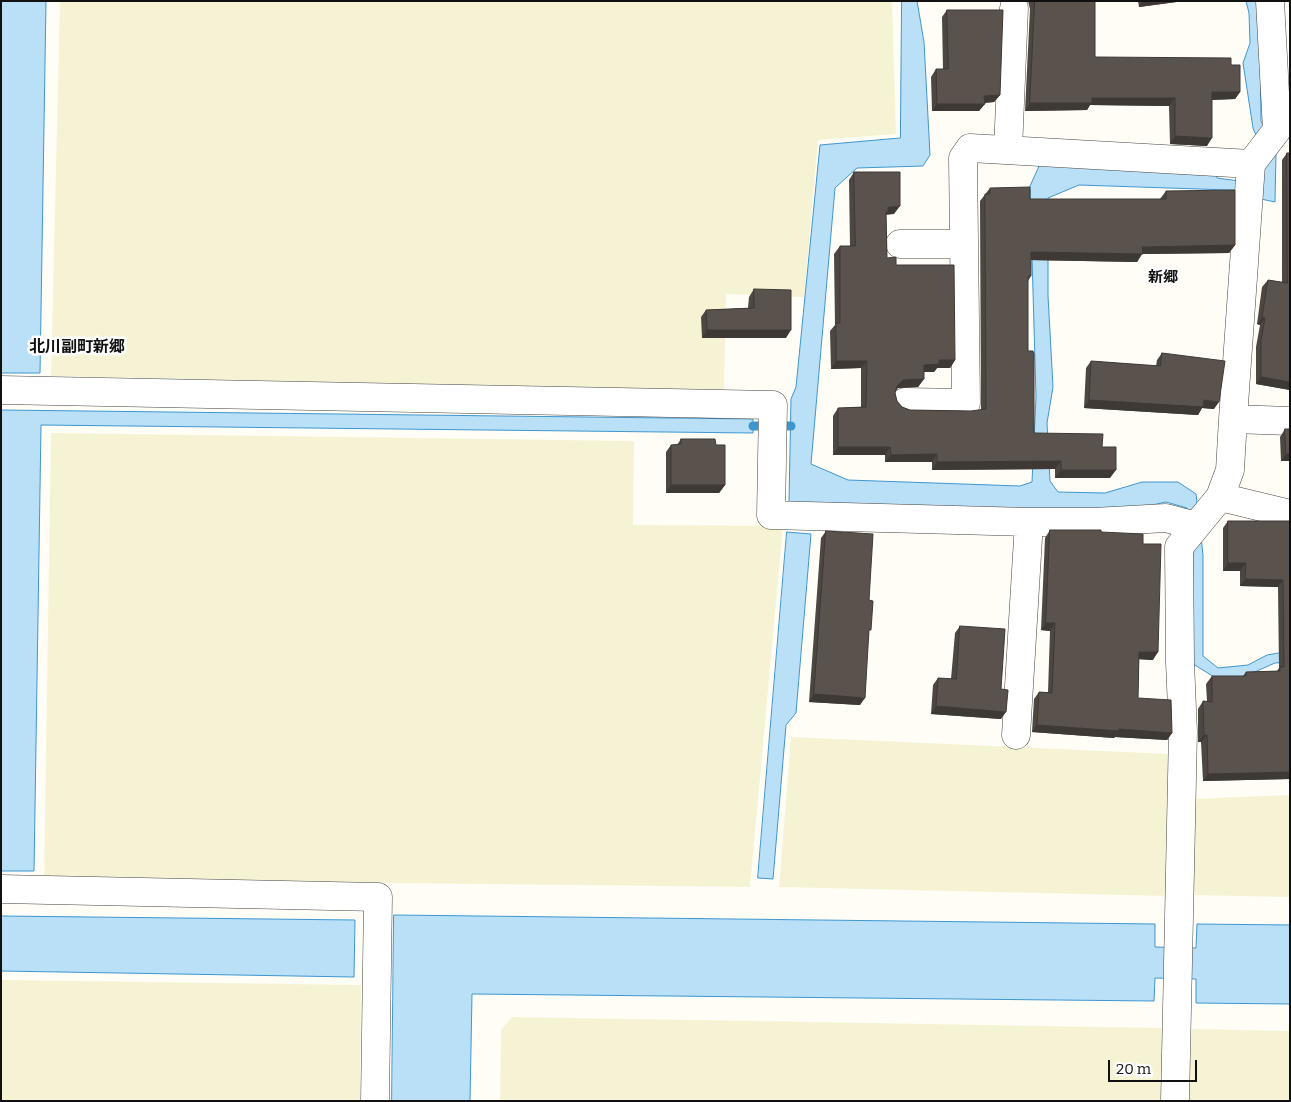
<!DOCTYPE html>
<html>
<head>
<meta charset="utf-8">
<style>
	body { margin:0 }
	#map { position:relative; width:1291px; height:1102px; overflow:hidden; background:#fffdf5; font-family:Bitter,serif }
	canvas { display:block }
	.frame { position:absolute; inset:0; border:2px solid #111; pointer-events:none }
	.scale { position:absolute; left:1108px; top:1060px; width:89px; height:22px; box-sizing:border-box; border:2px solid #111; border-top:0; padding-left:6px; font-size:15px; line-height:18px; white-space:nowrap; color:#111; -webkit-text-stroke:4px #fff; paint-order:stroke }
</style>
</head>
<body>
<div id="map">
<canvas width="1291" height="1102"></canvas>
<div class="frame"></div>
<div class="scale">20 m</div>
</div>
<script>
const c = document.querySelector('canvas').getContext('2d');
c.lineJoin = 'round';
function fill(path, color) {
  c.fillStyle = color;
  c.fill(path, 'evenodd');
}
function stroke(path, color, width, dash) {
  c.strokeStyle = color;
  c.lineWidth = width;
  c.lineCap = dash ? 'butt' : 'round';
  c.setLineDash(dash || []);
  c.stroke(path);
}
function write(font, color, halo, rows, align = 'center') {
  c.font = font + ' Bitter,"Noto Sans JP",serif';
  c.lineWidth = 5;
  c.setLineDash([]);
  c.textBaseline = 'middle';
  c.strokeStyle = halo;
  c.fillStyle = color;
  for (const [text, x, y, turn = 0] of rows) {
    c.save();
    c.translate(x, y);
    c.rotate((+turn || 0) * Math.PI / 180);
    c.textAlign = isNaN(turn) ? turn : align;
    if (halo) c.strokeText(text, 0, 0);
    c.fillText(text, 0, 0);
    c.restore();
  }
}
const farmland = new Path2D(`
	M60,1H892L896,134L818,140L804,297L726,294L724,391L51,376Z
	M51,433L634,441L633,525L783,526L750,887L44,879Z
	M791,737L1170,754L1167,896L779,887Z
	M1290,795V897L1189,895L1192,799Z
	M1,980L361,985L360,1101H1Z
	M512,1017L1164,1028L1162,1101H500L501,1030Z
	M1191,1029L1290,1031V1101H1189Z`);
const water = new Path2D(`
	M1,1H46L40,373H1Z
	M902,1H917L924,42L930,155L923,166L857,168L835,188L811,464L848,480L1020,486L1032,482L1036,397L1030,186L1040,164L1215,170L1217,178L1262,184L1265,158L1253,128L1243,63L1250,43L1249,13L1246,1H1257L1260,39L1261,121L1276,153L1275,202L1261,199L1259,191L1079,185L1048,198V296L1053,387L1047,423L1050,481L1058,492L1105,493L1142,482H1178L1196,494L1203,555V656L1218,668L1248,665L1267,655L1290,651V662L1275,663L1241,678L1214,677L1190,662L1187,569L1193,556L1187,508L1166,502L1129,510L804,507L789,501L791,399L796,387L820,145L900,138Z
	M1,410L753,419V433L41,425L34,871H1Z
	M787,532L811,534L796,713L786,725L773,879L758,878Z
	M394,915L1155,924V947L1196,948L1197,924L1290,925V1004L1196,1003V979L1155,978L1154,1001L472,994L470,1101H392Z
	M1,916L355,920L354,977L1,971Z`);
const stream = new Path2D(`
	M753,426H791`);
const street = new Path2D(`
	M1008,150L1014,8
	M900,244H964
	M1,390L773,405L771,515L1029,522H1094L1166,518L1196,526
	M905,402L966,403L963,158L970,148L1251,164
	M1233,419L1290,421
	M1220,497L1290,514
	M1016,735L1029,522
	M1,889L378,897L375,1101
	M1175,1101L1183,732L1180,662L1179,547L1220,497L1230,470L1233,419L1251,164L1277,130L1270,1`);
const wall = new Path2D(`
	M1028,1H1095V57L1231,65L1240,92L1235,99L1212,100L1207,146L1170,144L1169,106L1090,105L1087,110L1025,111L1030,9Z
	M1138,1H1184L1139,7Z
	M1289,1H1290V63Z
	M947,10L1000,95L994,102L985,103L979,111H932L931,77L936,69H943L942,17Z
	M1287,153L1290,390L1256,384V347L1260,325L1257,324L1262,287L1268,280L1282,282V160Z
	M854,172L894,214L886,215L887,258L896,265L955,360L950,368H937L934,372H924V379L918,387L898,388L896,390L895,393L897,401L902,407L910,410L971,411L981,410L980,201L990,188L1030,199H1160L1166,191L1235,245L1229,253L1142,254L1137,262L1031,260V276L1028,281V351L1034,433L1102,447L1110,478H1055V469L932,470V462H885V455H833V416L838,408L861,407V368L831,369L830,331L835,325L834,254L840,246H850L849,180Z
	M754,289L786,338H702L701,317L706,310L748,308L749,297Z
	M1162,353L1214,409L1202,408L1198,415L1084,408L1086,368L1091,361L1156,366L1157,360Z
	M1285,429L1290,461H1281L1280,437Z
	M681,439L716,445L725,485L719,493H666V452L671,445H677Z
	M1228,521H1290V779L1203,781L1201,742H1198V709L1203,701H1207L1206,684L1212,676H1243L1246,672L1277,671L1279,668L1278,587L1240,586V571H1223V528Z
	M1050,530L1101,532L1143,544L1153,660L1139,659L1138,698L1172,733L1167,740L1115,737L1114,738L1032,732L1034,699L1039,692H1048L1050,631L1041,630L1045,538Z
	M826,531L869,600V633L860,705L809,702L821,538Z
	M960,626L1001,689V719L931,714L933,685L938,678L951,679L955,633Z`);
const shadedWall = new Path2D(`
	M1143,1H1184L1139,7Z
	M1212,92H1240L1235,99L1207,100Z
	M1000,95L994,102L979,103L984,96Z
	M1092,98H1175L1169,106L1090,105L1087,110L1025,111L1030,103Z
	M937,104H985L979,111H932Z
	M1175,136L1212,138L1207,146L1170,144Z
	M900,206L894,214H886L882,220L888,207Z
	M1235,245L1229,253L1142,254L1137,262L1026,260L1031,252L1142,247Z
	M1262,317L1265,318L1260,325L1257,324Z
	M707,330H791L786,338H702Z
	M939,360H955L950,368H937L934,372H918L924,365Z
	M836,361H867L861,368L831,369Z
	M1261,377L1290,382V390L1256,384Z
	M924,379L918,387L898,388L892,394L897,386L903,380Z
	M1089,400H1204L1219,402L1214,409L1202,408L1198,415L1084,408Z
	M838,447H890L885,455H833Z
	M937,454L932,462H885L891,455Z
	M1286,454H1290V461H1281Z
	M1061,461L1055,469L932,470L937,462Z
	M1061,470H1116L1110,478H1055Z
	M671,485H725L719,493H666Z
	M1228,563H1246L1240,571H1223Z
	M1245,579L1283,580L1278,587L1240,586Z
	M1046,623H1055L1050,631L1041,630Z
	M1139,652H1158L1153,660L1134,659Z
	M814,694L865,698L860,705L809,702Z
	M936,706L1006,712L1001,719L931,714Z
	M1037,725L1119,729L1172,733L1167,740L1115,737L1114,738L1032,732Z
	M1204,735H1207L1201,742H1198Z
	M1290,772V779L1203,781L1208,774Z`);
const building = new Path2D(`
	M1035,1H1095V57L1231,58V65H1240V92H1212V138L1175,136V98H1092V103H1030Z
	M947,10H1003L1000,95L984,96L985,104H937L936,69H948Z
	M1287,153H1290V382L1261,377V340L1265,318L1262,317L1268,280L1287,283Z
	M854,172H900V206L888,207V212H886L887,258L896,257V265H954L955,360H939V364L924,365V379L903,380L897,386L895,393L897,401L902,407L910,410L971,411L986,409L985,218V194H990V188L1030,187V199H1166V191L1235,190V245L1142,247L1143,254L1031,252V276H1028V351H1033L1034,354V433L1103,434L1102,447H1116V470H1061V461L937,462V454L891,455L890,447H838V408L866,407L867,361H836V323H840V246H855Z
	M754,289L791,290V330H707L706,310L754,308Z
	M1162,353L1225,361L1219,402L1204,400L1203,407L1089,400L1091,361L1160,366Z
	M1285,429H1290V454H1286Z
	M681,439H715L716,445H725V485H671V445L681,444Z
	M1228,521H1290V772L1208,774L1207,735H1204L1203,701L1212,702V676H1246V672L1280,671V667H1284L1283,580L1245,579L1246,563H1228Z
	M1050,530H1101V532L1143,534V544H1161L1158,652H1139L1138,698L1171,700L1172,733L1119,729V731L1037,725L1039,692L1052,693L1055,623H1046Z
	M826,531L873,534L869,600L873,601L871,630H869L865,698L814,694Z
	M960,626L1005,629L1001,689L1008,690L1006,712L936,706L938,678L956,679Z`);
const neighbourhoodNames = [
	["新郷",1163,278]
];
const quarterNames = [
	["北川副町新郷",77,348]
];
fill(farmland, '#f6f3d4');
fill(water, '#b9e0f7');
stroke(water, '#3f96cf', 1);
stroke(stream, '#3f96cf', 9);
stroke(street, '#444', 29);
stroke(street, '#fff', 28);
fill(wall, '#4d4742');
fill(shadedWall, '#3f3936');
fill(building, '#5a524d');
stroke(building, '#3f3936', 1);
write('bold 15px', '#111', '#fff', neighbourhoodNames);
write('bold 16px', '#111', '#fff', quarterNames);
</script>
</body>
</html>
